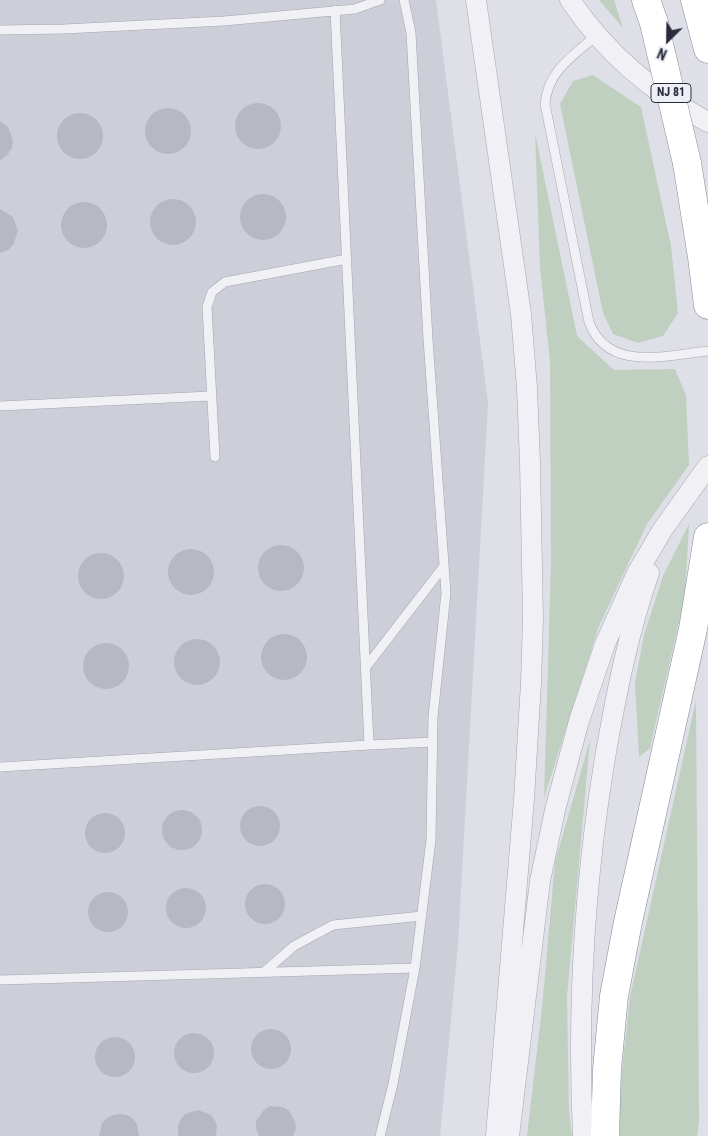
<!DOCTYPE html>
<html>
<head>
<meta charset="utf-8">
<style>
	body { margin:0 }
	#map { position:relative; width:708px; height:1136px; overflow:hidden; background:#dedfe7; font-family:"Roboto Condensed",sans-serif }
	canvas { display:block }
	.north { position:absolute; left:643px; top:15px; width:50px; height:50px; -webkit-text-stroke:4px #edeff4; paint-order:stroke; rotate:203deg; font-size:14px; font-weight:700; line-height:20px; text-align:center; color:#292b3c }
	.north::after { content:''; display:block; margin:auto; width:18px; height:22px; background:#292b3c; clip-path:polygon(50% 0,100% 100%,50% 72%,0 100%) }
</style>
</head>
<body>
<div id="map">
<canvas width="708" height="1136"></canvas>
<div class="north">N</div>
</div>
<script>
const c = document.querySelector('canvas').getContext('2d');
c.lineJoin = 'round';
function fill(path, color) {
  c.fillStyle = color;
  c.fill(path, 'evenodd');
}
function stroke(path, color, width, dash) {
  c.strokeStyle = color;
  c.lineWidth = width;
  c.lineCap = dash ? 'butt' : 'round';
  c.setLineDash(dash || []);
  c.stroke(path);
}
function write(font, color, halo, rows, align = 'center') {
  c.font = font + ' "Roboto Condensed",sans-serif';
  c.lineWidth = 4;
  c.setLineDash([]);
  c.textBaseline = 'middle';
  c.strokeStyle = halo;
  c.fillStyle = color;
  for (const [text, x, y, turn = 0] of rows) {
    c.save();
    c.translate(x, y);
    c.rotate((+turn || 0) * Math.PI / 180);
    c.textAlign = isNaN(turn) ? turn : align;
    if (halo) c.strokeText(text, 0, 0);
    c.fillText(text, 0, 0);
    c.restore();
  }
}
const built = new Path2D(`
	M0,0H436L488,403L458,945L440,1136H0Z`);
const green = new Path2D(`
	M599,0H614L623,28Z
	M593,75L641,107L671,246L678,313L663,336L638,343L613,334L603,313L560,104L573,81Z
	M535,133L577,336L614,370L675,369L686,395L689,465L647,524L599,626L544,798L551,562L550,362L540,267Z
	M689,524L685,596L650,748L639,757L635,683L644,635L663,576Z
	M696,700L699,1122L697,1136H620L619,1099L630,997Z
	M590,740L567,997L569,1111L572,1136H527L542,1008L555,862Z`);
const building = new Path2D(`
	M235 126a23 23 0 1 1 46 0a23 23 0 1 1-46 0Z
	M145 131a23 23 0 1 1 46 0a23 23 0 1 1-46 0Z
	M57 136a23 23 0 1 1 46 0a23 23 0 1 1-46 0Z
	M0,121L8,127L13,141L12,148L8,154L0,161Z
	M240 217a23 23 0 1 1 46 0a23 23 0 1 1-46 0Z
	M150 222a23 23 0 1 1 46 0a23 23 0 1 1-46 0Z
	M61 225a23 23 0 1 1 46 0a23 23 0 1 1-46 0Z
	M0,209L13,217L18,231L13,245L8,250L0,253Z
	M258 568a23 23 0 1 1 46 0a23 23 0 1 1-46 0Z
	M168 572a23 23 0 1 1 46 0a23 23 0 1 1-46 0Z
	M78 576a23 23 0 1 1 46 0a23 23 0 1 1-46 0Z
	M261 657a23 23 0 1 1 46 0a23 23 0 1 1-46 0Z
	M174 662a23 23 0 1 1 46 0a23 23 0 1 1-46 0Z
	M83 666a23 23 0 1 1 46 0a23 23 0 1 1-46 0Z
	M240 826a20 20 0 1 1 40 0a20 20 0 1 1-40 0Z
	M162 830a20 20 0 1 1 40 0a20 20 0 1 1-40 0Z
	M85 833a20 20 0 1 1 40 0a20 20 0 1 1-40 0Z
	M245 904a20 20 0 1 1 40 0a20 20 0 1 1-40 0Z
	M166 908a20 20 0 1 1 40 0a20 20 0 1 1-40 0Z
	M88 912a20 20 0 1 1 40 0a20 20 0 1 1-40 0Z
	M251 1049a20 20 0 1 1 40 0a20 20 0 1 1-40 0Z
	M174 1053a20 20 0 1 1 40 0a20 20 0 1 1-40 0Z
	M95 1057a20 20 0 1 1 40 0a20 20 0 1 1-40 0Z
	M270,1106L283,1107L289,1111L295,1122L296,1128L293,1136H259L256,1128V1121L264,1110Z
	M198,1110L211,1115L215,1121L217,1126L216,1136H178V1125L181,1119L185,1114Z
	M120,1114L127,1115L133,1119L137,1124L139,1136H99L102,1123L107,1118L113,1115Z`);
const service = new Path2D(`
	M335,10L369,745L433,742
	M0,30L64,29L224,21L355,9L380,0
	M597,35C573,56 548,70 545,104L589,322C608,373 666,355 708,351
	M0,406L211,396
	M215,457L207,307L212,292L225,282L347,259
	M366,667L444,566
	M0,767L369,745
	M264,972L294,946L333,925L422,916
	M0,980L415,968
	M380,1136L393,1084L415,968L431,840L433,717L446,593L428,339L411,33L404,0`);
const tertiary = new Path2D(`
	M476,0L521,314L527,388L530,463L533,618L531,683L524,799L496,1136
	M570,0C605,52 653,93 708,122
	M509,1136L540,881L555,810L579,721L605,644L637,573L663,529L708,466
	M583,1136C577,1008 584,884 605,758C616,695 628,633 649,573`);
const motorway = new Path2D(`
	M646,0L654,23
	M695,0L708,49
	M687,163L702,257L708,305
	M605,1136L607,1069L614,996L628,922L693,629L708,537`);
const motorwayBridge = new Path2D(`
	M654,23L687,163`);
const shields = [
	[671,93,40]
];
const shieldNames = [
	["NJ 81",671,93]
];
fill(built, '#ccced8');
fill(green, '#c0d0c0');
fill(building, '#b6b8c3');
stroke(service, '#a4a5b0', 10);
stroke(tertiary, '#a4a5b0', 21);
stroke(motorway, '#878a9c', 29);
stroke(service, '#f1f1f5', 9);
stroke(tertiary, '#f1f1f5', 20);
stroke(motorway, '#fff', 28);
stroke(motorwayBridge, '#878a9c', 29, []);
stroke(motorwayBridge, '#fff', 28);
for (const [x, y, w] of shields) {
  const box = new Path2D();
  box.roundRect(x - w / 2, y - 9.5, w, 19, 4);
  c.fillStyle = '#edeff4';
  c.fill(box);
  stroke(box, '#292b3c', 1);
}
write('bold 12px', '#292b3c', null, shieldNames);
</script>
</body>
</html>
